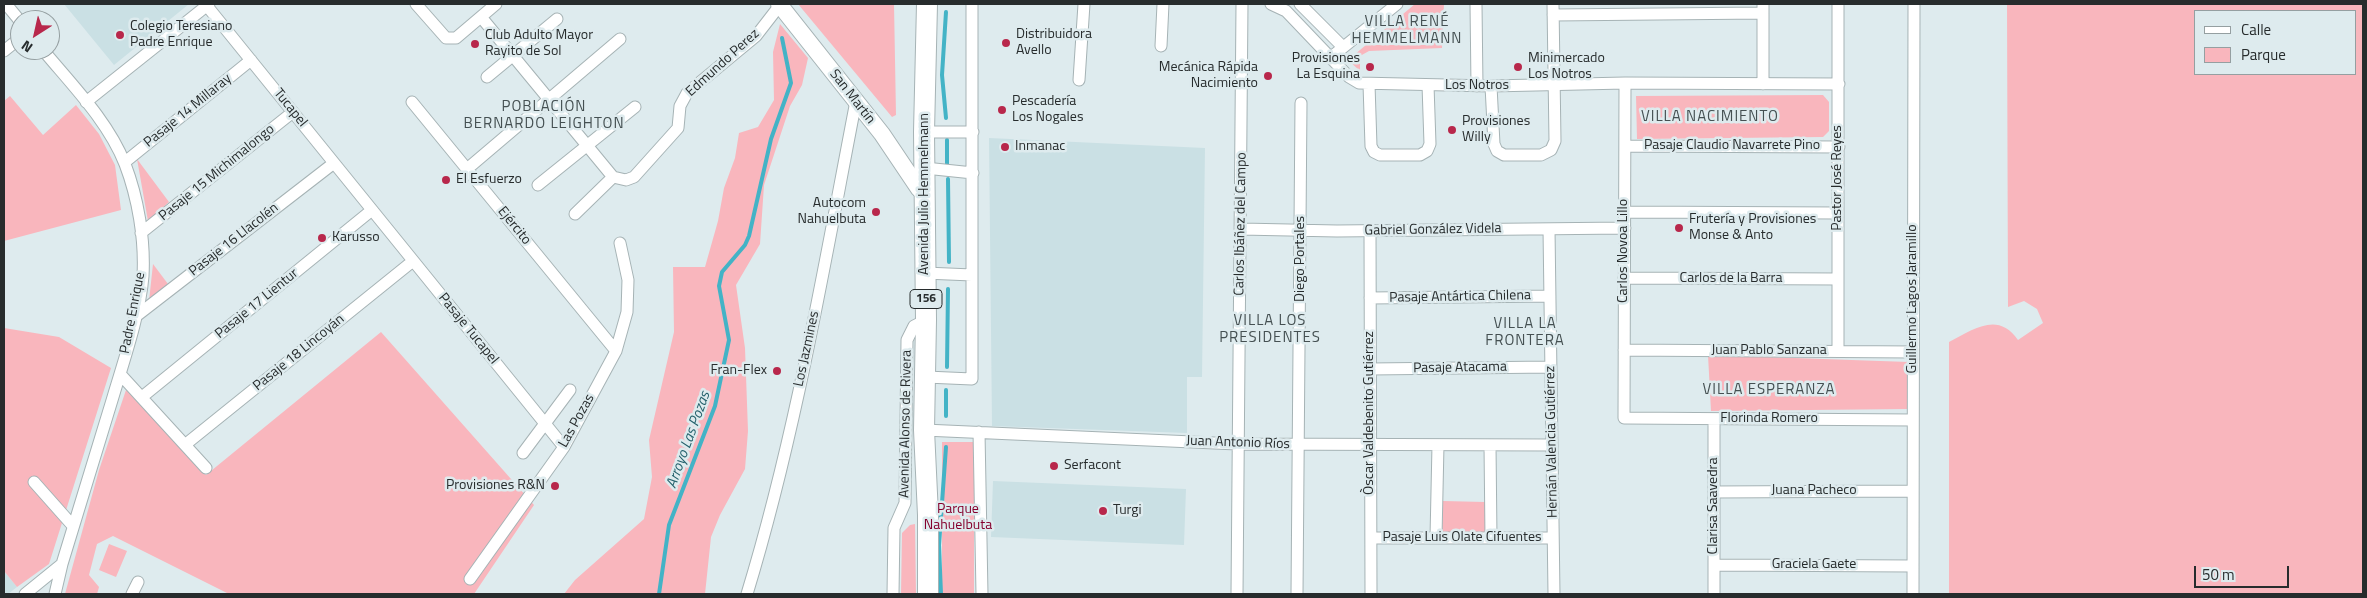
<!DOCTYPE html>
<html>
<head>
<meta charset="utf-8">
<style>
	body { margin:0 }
	#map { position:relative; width:2367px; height:598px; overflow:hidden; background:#deebee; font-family:"Titillium Web",sans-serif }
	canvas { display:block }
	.frame { position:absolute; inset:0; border:5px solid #272c2d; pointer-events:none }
	.legend { position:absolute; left:2194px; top:10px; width:162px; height:65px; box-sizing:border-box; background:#deebee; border:1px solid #959fa1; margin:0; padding:6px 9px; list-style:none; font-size:15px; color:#272c2d }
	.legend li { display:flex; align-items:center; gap:10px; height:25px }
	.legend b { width:25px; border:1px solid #959fa1 }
	.north { position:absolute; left:10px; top:10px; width:50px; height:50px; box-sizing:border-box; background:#deebee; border:1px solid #959fa1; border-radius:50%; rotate:215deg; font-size:14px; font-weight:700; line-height:20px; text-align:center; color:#272c2d }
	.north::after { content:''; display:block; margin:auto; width:18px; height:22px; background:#b8274b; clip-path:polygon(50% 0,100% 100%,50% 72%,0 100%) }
	.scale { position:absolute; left:2194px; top:566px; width:95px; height:22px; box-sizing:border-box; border:2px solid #272c2d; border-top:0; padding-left:6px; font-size:15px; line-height:18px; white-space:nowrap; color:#272c2d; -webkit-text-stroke:4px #deebee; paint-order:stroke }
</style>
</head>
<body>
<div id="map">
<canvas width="2367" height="598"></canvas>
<div class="frame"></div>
<ul class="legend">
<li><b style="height:6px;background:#fff"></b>Calle</li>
<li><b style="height:14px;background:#f9b6bd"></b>Parque</li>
</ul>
<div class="north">N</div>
<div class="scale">50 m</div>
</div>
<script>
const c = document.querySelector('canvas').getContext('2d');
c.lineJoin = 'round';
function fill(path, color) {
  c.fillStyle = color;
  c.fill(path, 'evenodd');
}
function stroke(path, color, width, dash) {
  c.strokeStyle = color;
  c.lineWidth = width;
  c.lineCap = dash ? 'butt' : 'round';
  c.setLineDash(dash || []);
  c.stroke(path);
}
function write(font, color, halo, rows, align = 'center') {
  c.font = font + ' "Titillium Web",sans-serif';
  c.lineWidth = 5;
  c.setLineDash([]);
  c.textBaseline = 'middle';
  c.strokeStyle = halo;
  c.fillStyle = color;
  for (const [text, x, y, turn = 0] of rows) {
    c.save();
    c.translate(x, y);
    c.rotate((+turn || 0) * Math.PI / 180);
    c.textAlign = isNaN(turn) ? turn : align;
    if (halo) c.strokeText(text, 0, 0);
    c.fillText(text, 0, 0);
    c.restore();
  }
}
const built = new Path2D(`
	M64,4H189L114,65Z
	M989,138L1205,148L1202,377H1187V433L992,426Z
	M993,481L1186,489L1184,545L991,537Z
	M4,571L17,587L8,594H4Z`);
const green = new Path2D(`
	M798,4H894L896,115L892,117Z
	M1415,4H1444L1442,48L1369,51L1360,56V71L1348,60Z
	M2007,4H2363V594H1949V342C1974,329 1998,311 2018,340L2043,323L2037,309L2024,301L2008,307ZM2196,11H2356V74H2196Z
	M780,24L808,58L802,85L790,106L764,185L760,244L736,285L745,348L748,431L745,469L720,515L711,537L705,594H564L575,580L644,519L652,477L649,440L674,332L673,267H705L718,221L724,188L735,158L739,133L758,127L774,100L773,52Z
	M1823,95L1829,102V131L1823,137L1637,139L1636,96Z
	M10,96L43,135L76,105L99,134L115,165L121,210L4,241V101Z
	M137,159L169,202L148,221Z
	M153,264L168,284L149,301Z
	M4,328L59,337L111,368L49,564L17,587L4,571Z
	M381,332L534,505L474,594H229L113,536L97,544L89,575L99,587L97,594H65L99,470L126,390L206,475Z
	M1708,355L1909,362V409L1711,411Z
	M942,442H974V594H942Z
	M1443,501L1485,502V533L1442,532Z
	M915,524L916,594H901L902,533L910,525Z
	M109,544L127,551L116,577L99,570Z`);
const stream = new Path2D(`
	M946,118L942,75L946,12
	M947,164V140
	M948,179L949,262
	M947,367L948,289
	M946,416V390
	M659,594L669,525L715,406L729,340L719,286L722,272L745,245L749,236L771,139L791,83L782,38
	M941,594L939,545L946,447`);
const street = new Path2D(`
	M6,4L20,21
	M416,4L446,38H456L496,4
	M1271,4L1286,11L1349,77L1359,83L1491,86L1625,83L1839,84
	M1300,4L1343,47
	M1476,4L1477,86
	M1838,4V351
	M207,6L564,447
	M1553,15L1763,13
	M481,17L613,177
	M1161,46L1163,4
	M43,50C72,85 108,121 125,164C138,198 145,239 143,276C140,314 124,360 113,397C96,453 79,509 62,564L55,594
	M4,51L20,38
	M1330,58L1397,4
	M487,77L557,19
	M1079,80L1084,4
	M1625,83L1624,418L1913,420
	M1369,84L1371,146L1374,152L1380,155H1420L1427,151L1430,144L1428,85
	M1763,84V4
	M1491,86L1494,144L1497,151L1504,155H1541L1551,150L1555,141L1553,4
	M86,102L209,4
	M412,102L616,351
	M924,132H973
	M1625,146L1839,147
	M125,162L251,60
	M925,168L973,173
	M467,169L620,39
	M613,177L626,180L634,177L678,128L680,106L687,93L756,36L780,5
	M538,185L635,107
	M1625,212L1838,213
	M575,214L613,177
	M1241,229L1337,231L1625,228
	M1549,229L1554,594
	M1370,231L1371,594
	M141,233L293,112
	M925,273L972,275V4
	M1624,278L1838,279
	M1370,298L1550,296
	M135,317L334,163
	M1624,350L1913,352
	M1370,369L1551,367
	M120,374L206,468
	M926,377L972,379V275
	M142,397L372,210
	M924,430L1237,444L1552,445
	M979,432L982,594
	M186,444L413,261
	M1490,445L1491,538
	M523,453L570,390
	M34,482L73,526
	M1714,492L1913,491
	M1436,537L1438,445
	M1371,538H1553
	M1714,565L1913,566
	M470,579L564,447L616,351L627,312L628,280L620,243
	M25,594L62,564
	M132,594L138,582
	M747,594C796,433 824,266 856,101
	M893,594L894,528L905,503L907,340L914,326L926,320
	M1237,594L1242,4
	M1297,594L1301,103
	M1714,594V419
	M1913,594L1914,4`);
const secondary = new Path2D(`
	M779,4L882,134L919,189L924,190`);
const highway = new Path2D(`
	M927,4L924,132L926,320L924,430L928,515V594`);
const markers = [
	[120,35,5,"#b8274b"],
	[1006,43,5,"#b8274b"],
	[475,44,5,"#b8274b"],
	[1370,67,5,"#b8274b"],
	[1518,67,5,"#b8274b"],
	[1268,76,5,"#b8274b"],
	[1002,110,5,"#b8274b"],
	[1452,130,5,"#b8274b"],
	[1005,147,5,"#b8274b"],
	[446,180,5,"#b8274b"],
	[876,212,5,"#b8274b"],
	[1679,228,5,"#b8274b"],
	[322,238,5,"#b8274b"],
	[777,371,5,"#b8274b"],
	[1054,466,5,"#b8274b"],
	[555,486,5,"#b8274b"],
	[1103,511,5,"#b8274b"]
];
const shields = [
	[926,299,32]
];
const shieldNames = [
	["156",926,299]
];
const poiNames = [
	["Colegio Teresiano",130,27],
	["Padre Enrique",130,43],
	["Distribuidora",1016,35],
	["Avello",1016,51],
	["Club Adulto Mayor",485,36],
	["Rayito de Sol",485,52],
	["Provisiones",1360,59,"right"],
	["La Esquina",1360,75,"right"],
	["Minimercado",1528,59],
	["Los Notros",1528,75],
	["Mecánica Rápida",1258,68,"right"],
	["Nacimiento",1258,84,"right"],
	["Pescadería",1012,102],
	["Los Nogales",1012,118],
	["Provisiones",1462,122],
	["Willy",1462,138],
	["Inmanac",1015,147],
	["El Esfuerzo",456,180],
	["Autocom",866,204,"right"],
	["Nahuelbuta",866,220,"right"],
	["Frutería y Provisiones",1689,220],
	["Monse & Anto",1689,236],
	["Karusso",332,238],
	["Fran-Flex",767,371,"right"],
	["Serfacont",1064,466],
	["Provisiones R&N",545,486,"right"],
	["Turgi",1113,511]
];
const streetNames = [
	["Edmundo Perez",723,63,-42],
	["Los Notros",1477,86],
	["San Martín",852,97,52],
	["Tucapel",290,108,51],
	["Pasaje 14 Millaray",188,111,-39],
	["Pasaje Claudio Navarrete Pino",1732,146],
	["Pasaje 15 Michimalongo",217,173,-39],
	["Pastor José Reyes",1838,178,-90],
	["Avenida Julio Hemmelmann",925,194,-90],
	["Carlos Ibáñez del Campo",1241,224,-89],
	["Ejército",514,226,51],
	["Gabriel González Videla",1433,230,-1],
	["Pasaje 16 Llacolén",234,240,-38],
	["Carlos Novoa Lillo",1624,251,-90],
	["Diego Portales",1301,259,-90],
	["Carlos de la Barra",1731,279],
	["Pasaje Antártica Chilena",1460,297,-1],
	["Guillermo Lagos Jaramillo",1913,299,-90],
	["Pasaje 17 Lientur",257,304,-39],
	["Padre Enrique",133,313,-79],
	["Pasaje Tucapel",468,329,51],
	["Los Jazmines",807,349,-78],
	["Juan Pablo Sanzana",1769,351],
	["Pasaje 18 Lincoyán",299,353,-39],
	["Pasaje Atacama",1460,368,-1],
	["Òscar Valdebenito Gutiérrez",1370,413,-90],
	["Florinda Romero",1769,419],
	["Las Pozas",577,421,-61],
	["Avenida Alonso de Rivera",906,424,-89],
	["Hernán Valencia Gutiérrez",1552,442,-91],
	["Juan Antonio Ríos",1238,443,2],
	["Juana Pacheco",1814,491],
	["Clarisa Saavedra",1714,506,-90],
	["Pasaje Luis Olate Cifuentes",1462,538],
	["Graciela Gaete",1814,565]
];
const parkNames = [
	["Parque",958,510],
	["Nahuelbuta",958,526]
];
const neighbourhoodNames = [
	["VILLA RENÉ",1407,22],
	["HEMMELMANN",1407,39],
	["POBLACIÓN",544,107],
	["BERNARDO LEIGHTON",544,124],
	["VILLA NACIMIENTO",1710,117],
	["VILLA LOS",1270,321],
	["PRESIDENTES",1270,338],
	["VILLA LA",1525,324],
	["FRONTERA",1525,341],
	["VILLA ESPERANZA",1769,390]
];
const waterNames = [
	["Arroyo Las Pozas",689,440,-70]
];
fill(built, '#cae0e4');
fill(green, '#f9b6bd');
stroke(stream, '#43b3c6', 4);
stroke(street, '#a6b3b5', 13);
stroke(secondary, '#a6b3b5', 18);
stroke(highway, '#a6b3b5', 22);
stroke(street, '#fff', 11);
stroke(secondary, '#fff', 16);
stroke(highway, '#fff', 20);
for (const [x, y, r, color] of markers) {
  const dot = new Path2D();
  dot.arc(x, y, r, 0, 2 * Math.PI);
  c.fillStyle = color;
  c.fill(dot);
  stroke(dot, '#deebee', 2);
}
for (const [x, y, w] of shields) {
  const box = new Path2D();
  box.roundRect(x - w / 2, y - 9.5, w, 19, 4);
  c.fillStyle = '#deebee';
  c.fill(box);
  stroke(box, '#272c2d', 1);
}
write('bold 12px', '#272c2d', null, shieldNames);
write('14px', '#272c2d', '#deebee', poiNames, 'left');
write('14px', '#272c2d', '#deebee', streetNames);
write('14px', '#85002d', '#deebee', parkNames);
c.letterSpacing = '1px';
write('15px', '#455052', '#deebee', neighbourhoodNames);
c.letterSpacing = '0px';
write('italic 15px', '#25616c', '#deebee', waterNames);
</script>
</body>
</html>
